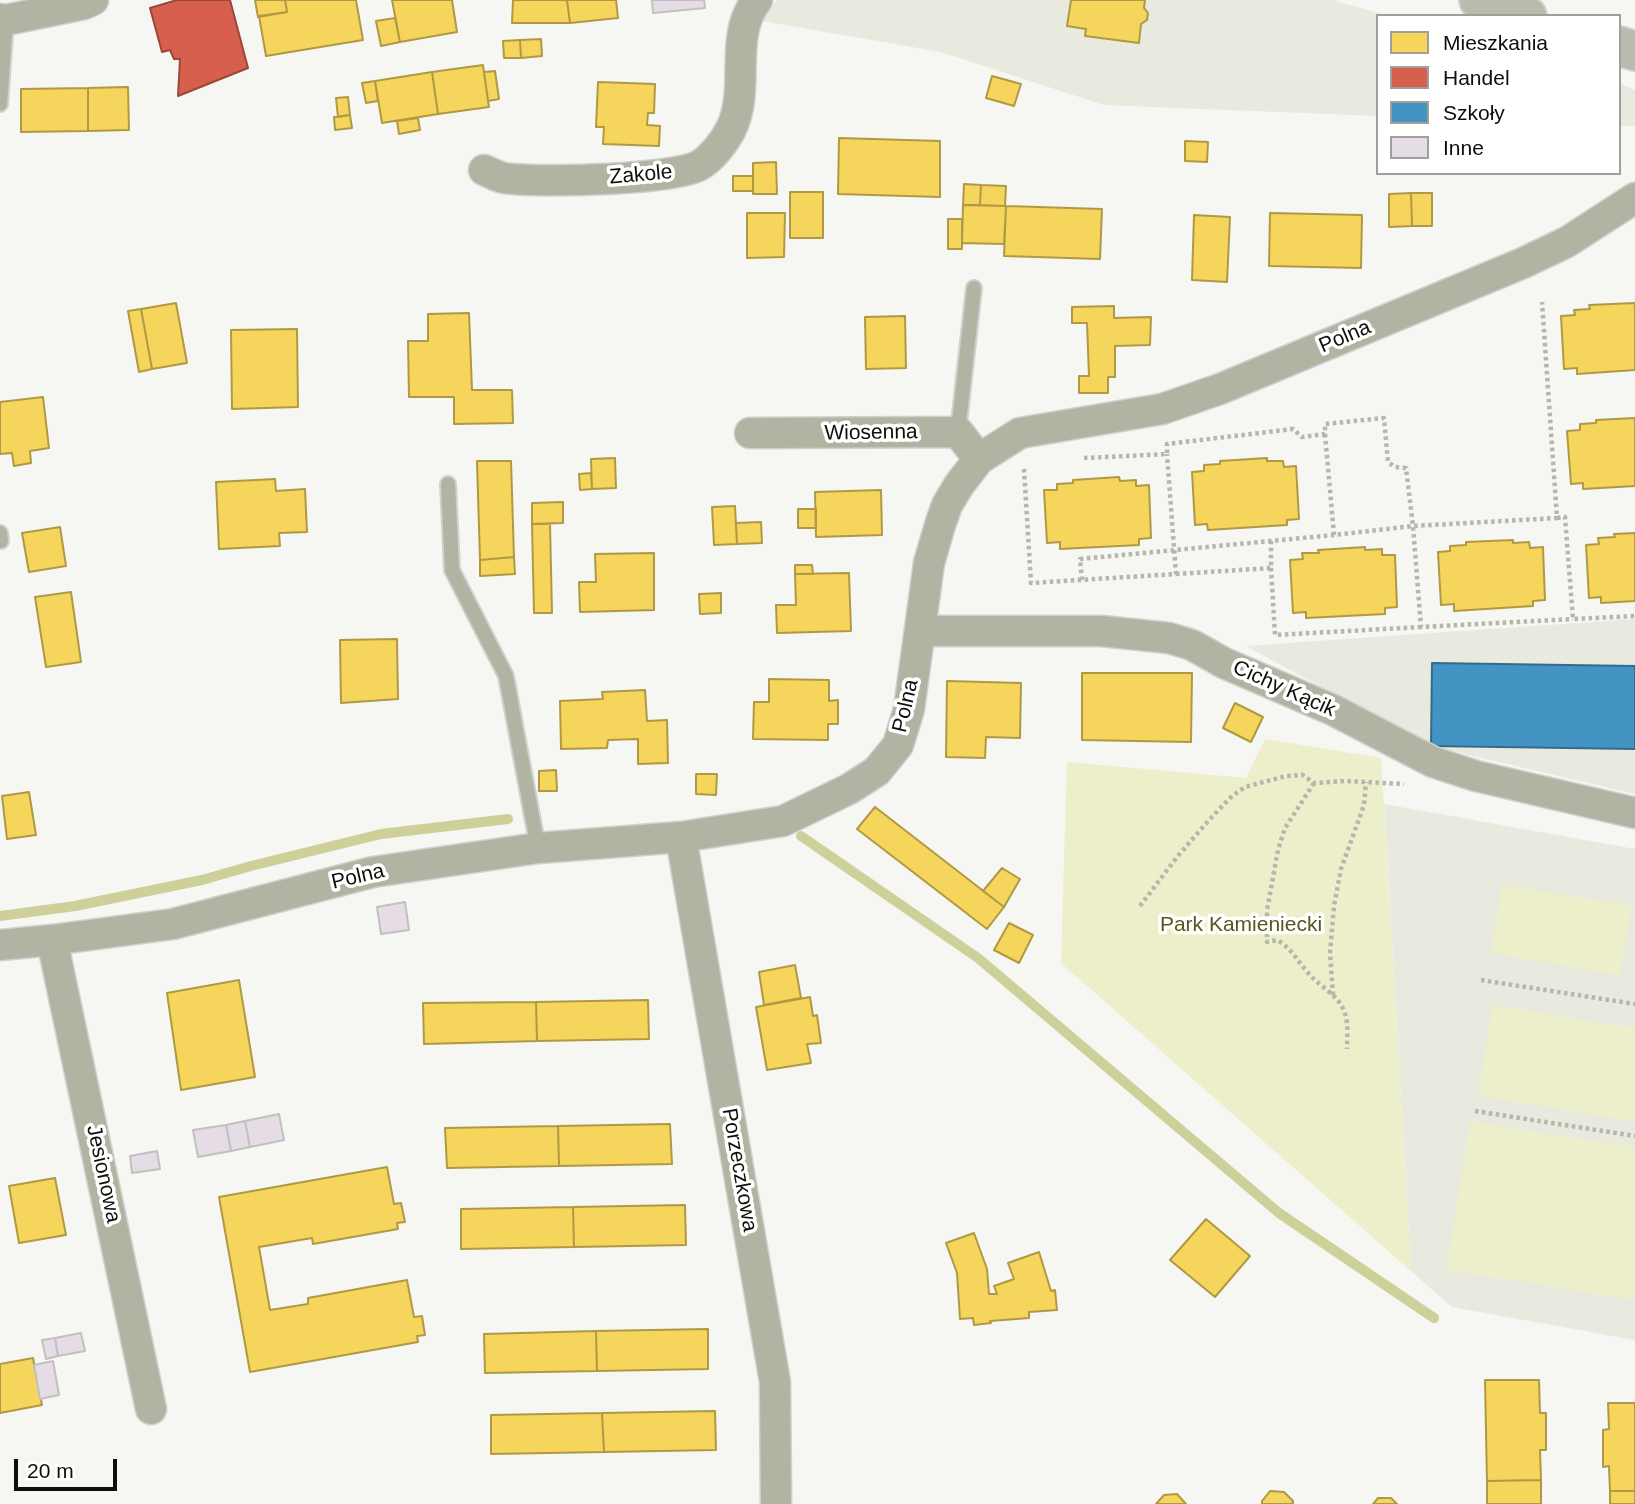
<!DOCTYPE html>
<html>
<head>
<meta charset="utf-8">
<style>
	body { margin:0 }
	#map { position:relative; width:1635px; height:1504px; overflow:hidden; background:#f6f6f2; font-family:Helvetica,sans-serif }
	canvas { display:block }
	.legend { position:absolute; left:1376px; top:14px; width:245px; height:161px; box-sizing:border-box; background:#fffffe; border:2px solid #9f9f9d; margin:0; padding:9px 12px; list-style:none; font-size:21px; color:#0e0e0c }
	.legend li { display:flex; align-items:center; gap:14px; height:35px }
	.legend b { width:35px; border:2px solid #9f9f9d }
	.scale { position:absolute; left:14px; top:1459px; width:103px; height:32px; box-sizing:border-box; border:4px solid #0e0e0c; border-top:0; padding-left:9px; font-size:21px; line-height:24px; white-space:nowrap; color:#0e0e0c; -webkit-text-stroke:5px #fffffe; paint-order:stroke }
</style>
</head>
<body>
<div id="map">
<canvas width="1635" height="1504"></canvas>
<ul class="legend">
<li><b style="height:19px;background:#f6d55c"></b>Mieszkania</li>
<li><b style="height:19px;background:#d6604d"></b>Handel</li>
<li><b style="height:19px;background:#4393c3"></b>Szkoły</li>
<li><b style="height:19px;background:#e6dce6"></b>Inne</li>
</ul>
<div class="scale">20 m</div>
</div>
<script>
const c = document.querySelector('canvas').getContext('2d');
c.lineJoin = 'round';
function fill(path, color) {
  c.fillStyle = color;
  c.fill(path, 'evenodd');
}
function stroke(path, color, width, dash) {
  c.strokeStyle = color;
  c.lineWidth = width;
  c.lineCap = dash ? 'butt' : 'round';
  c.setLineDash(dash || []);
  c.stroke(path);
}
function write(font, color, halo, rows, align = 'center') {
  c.font = font + ' Helvetica,sans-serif';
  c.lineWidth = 7;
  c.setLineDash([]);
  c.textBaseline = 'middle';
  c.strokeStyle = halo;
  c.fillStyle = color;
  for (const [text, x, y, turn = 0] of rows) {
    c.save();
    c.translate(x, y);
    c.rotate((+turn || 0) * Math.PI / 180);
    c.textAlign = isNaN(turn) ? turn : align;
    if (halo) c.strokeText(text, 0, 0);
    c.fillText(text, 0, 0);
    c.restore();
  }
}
const built = new Path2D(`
	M777,0H1332L1389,16H1378V116L1104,105L941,52L762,21Z
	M1619,83L1635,90V126H1619Z
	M1635,619V794L1431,746L1246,646Z
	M1384,804L1635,849V1340L1452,1307L1411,1271Z`);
const green = new Path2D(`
	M1265,739L1381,758L1411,1271L1061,963L1067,762L1246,778Z
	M1502,885L1631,906L1620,975L1491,953Z
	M1493,1005L1635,1028V1121L1478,1096Z
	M1470,1121L1635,1147V1300L1446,1270Z`);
const homes = new Path2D(`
	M255,0H285L287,12L258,17Z
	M285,0H356L363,40L266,56L259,16L287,12Z
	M392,0H452L457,32L400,42Z
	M513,0H567L570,23H512Z
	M567,0H616L618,18L570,23Z
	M1071,0H1145L1144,8L1148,13L1147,20L1141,24L1139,43L1085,36L1086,29L1067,26Z
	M395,18L400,42L381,46L376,21Z
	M541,39L542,56L521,58L520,40Z
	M520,40L521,58H504L503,41Z
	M483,65L489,107L438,114L432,72Z
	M495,71L499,99L488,101L484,72Z
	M432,72L438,114L382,123L375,81Z
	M992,76L1021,84L1014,106L986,98Z
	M375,81L378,101L366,103L362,83Z
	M598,82L655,84L654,113H648L647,125L660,126L659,146L603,144L604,127H596Z
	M128,87L129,130L88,131V88Z
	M88,88V131L21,132V89Z
	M348,97L350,115L338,117L336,98Z
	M350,115L352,128L335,130L334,117Z
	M418,118L420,130L399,134L397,121Z
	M839,138L940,141V197L838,194Z
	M1185,141L1208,142L1207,162L1185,161Z
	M776,162L777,194H753V163Z
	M733,176H753V191H733Z
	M964,184L981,185L980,205H963Z
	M981,185L1006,186L1005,206L980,205Z
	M790,192H823V238H790Z
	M1411,193L1412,226L1389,227V194Z
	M1411,193H1432V226H1412Z
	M963,205L1006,206L1004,244L962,243Z
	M1006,206L1102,209L1100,259L1004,256Z
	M747,213H785L784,257L747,258Z
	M1270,213L1362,215L1361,268L1269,266Z
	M1194,215L1230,217L1227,282L1192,280Z
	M948,219H962V249H948Z
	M176,303L187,363L152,369L141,309Z
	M1635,303V370L1577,374V368L1564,369L1561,316L1575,315L1574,310L1590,309L1589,305Z
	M1114,306V318L1151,317L1150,345L1115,346V377H1108V393H1079V376H1089L1087,323H1072V307Z
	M141,309L152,369L139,372L128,311Z
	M469,313L472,390H512L513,423L454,424V397H409L408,341H428V314Z
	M905,316L906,368L866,369L865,317Z
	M297,329L298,407L232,409L231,330Z
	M43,397L49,448L30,451L31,463L14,466L12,453L0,454V402Z
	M1635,418V486L1583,489V483L1571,484L1567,431L1580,430V424L1596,423V420Z
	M615,458L616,488L592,489L591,459Z
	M1267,458V461H1283L1284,467L1296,466L1299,519L1287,520V525L1208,530L1207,524L1195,525L1192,472L1204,471V465L1220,464V461Z
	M477,461H511L514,557L480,560Z
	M591,473L592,489L580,490L579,474Z
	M1119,477L1120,481L1136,480V486L1149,485L1151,538L1139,539V545L1060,549V542L1047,543L1044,490H1057V484L1073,483V480Z
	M275,479L276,491L305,489L307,532L279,533L280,546L219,549L216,482Z
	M881,490L882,535L816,537L815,492Z
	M563,502V523L532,524V503Z
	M735,506L737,544L714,545L712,507Z
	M798,509H816V528H798Z
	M761,522L762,543L737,544L736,523Z
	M532,524H550L552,613H534Z
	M60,527L66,566L29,572L22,533Z
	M1635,533V601L1601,603V597L1589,598L1586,545L1599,544L1598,538L1615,537L1614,534Z
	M1513,540V543L1529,542L1530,548L1543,547L1545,600L1533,601V606L1454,611V604L1441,605L1438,552L1450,551V546L1466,545V542Z
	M1365,547V550L1382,549V555H1395L1397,607L1385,608V614L1306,618V612L1293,613L1290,560L1303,559L1302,553H1319L1318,550Z
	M654,553V610L580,612L579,582H596L595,554Z
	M514,557L515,574L480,576V560Z
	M795,565H812L813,574H795Z
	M849,573L851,631L777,633L776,605H796L795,574Z
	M71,592L81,662L46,667L35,597Z
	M721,593V613L700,614L699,594Z
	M397,639L398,699L341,703L340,640Z
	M1082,673H1192L1191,742L1082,740Z
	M769,679L829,680V701L838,700V724H828V740L753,739L754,702H769Z
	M947,681L1021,683L1020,738L986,737L985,758L946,757Z
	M645,690L647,721L667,720L668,763L638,764V739L608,740L607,748L561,749L560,701L603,699L602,692Z
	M1235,703L1263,717L1251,742L1223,728Z
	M556,770L557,791H539V771Z
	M696,774H717L716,795L696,794Z
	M29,792L36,835L7,839L2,796Z
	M875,807L1004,907L987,929L857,829Z
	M1002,868L1020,879L1004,907L983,891Z
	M1009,923L1033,935L1019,963L994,950Z
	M795,965L801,998L764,1005L759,972Z
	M239,980L255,1077L181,1090L167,993Z
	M810,997L813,1016L817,1015L821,1043L807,1044L811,1063L767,1070L756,1007Z
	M648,1000L649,1039L537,1041L536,1002Z
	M536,1002L537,1041L424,1044L423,1003Z
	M670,1124L672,1164L559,1166L558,1126Z
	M558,1126L559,1166L447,1168L445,1128Z
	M387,1167L394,1204L401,1203L405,1222L397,1223L398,1229L313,1244L312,1238L259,1247L270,1310L308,1304V1298L407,1280L414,1317L422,1316L425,1335L417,1336L418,1342L250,1372L219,1197Z
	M55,1178L66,1235L19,1243L9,1186Z
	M685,1205L686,1245L574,1247L573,1207Z
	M573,1207L574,1247L461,1249V1209Z
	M1206,1219L1250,1256L1215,1297L1170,1260Z
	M974,1233L987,1269L989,1294H997L994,1286L1014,1279L1008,1263L1039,1252L1051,1291L1055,1290L1057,1310L1029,1312V1318L990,1321L991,1323L974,1325L973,1318L960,1319L957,1273L946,1243Z
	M708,1329V1369L597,1371L596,1331Z
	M596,1331L597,1371L485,1373L484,1334Z
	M33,1358L42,1405L0,1413V1364Z
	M1485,1380H1539L1540,1413H1546V1450H1540L1541,1480L1487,1481Z
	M1608,1403H1635V1491H1610L1609,1466L1603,1467V1430L1609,1429Z
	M715,1411L716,1450L604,1452L602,1413Z
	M602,1413L604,1452L491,1454V1415Z
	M1541,1480V1504H1487V1481Z
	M1270,1491L1284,1492L1293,1501V1504H1262V1501Z
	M1610,1491H1635V1504H1610Z
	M1177,1494L1186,1504H1156L1164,1495Z
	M1378,1498H1391L1397,1504H1373Z`);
const shops = new Path2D(`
	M177,0H230L248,68L178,96L180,59H174L170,50L162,52L150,8Z`);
const schools = new Path2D(`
	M1432,663L1635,666V749L1431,746Z`);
const stream = new Path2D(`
	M801,836L978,958L1279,1213L1434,1318
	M0,916L75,906L202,880L251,866L381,834L508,819`);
const building = new Path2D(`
	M652,0H704L705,8L653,13Z
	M405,902L409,930L381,934L377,907Z
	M279,1114L284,1140L250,1147L245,1121Z
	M245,1121L250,1147L231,1151L226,1125Z
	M226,1125L231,1151L198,1157L193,1130Z
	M157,1151L160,1169L132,1173L130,1156Z
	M81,1333L85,1351L58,1356L55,1338Z
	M55,1338L58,1356L46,1359L42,1340Z
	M53,1361L59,1395L40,1399L34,1365Z`);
const path = new Path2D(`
	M1325,434L1334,535L1413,526L1421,627L1573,619
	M1084,458L1167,454V444L1293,429L1302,437L1325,434V424L1384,418L1388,462L1395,467L1406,468L1413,526L1557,518L1542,302
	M1024,469L1031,583L1176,574L1167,454
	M1557,518L1565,517L1573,619L1635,616
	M1271,568L1275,635L1421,627
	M1176,574L1271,568V541
	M1082,580L1080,559L1334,535
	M1314,783L1285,828L1278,850L1267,910V942L1277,940C1292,948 1299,964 1311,976C1322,988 1338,995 1344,1011C1349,1023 1347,1037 1347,1049
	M1140,906L1177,857L1209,820L1232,796L1245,787L1286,776L1303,775L1314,783L1346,781L1404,784
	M1481,980L1635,1004
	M1333,995L1330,953L1334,906L1341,869L1364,805L1366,782
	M1475,1111L1635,1136`);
const service = new Path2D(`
	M0,104L6,20
	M958,432L974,288
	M448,484L452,570L506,676L538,848
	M0,533L1,541`);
const minor = new Path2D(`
	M0,19L6,20L84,4L93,0
	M484,170C491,173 498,177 504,178C535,183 676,180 700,165C712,158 725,141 731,129C751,88 728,37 757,0
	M750,433L958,432L979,459
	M920,631H1101L1169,638L1192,645L1224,663L1333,710L1433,762L1476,776L1635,813
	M681,837L775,1382L776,1504
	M52,940L151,1409
	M0,945L52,940L173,924L373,872L538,848L681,837L783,821L849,789L877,771L898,745L909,709L929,563L940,525L947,505L959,485L979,459L1020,433L1162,409L1220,389L1523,263L1567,242L1635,198`);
const secondary = new Path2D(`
	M1479,0L1527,16
	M1619,46L1635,51`);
const streetNames = [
	["Zakole",641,175,-5],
	["Polna",1345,337,-23],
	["Wiosenna",871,433,-1],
	["Cichy Kącik",1284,689,24],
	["Polna",906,706,-77],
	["Polna",358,877,-13],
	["Porzeczkowa",739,1170,80],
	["Jesionowa",103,1174,78]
];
const parkNames = [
	["Park Kamieniecki",1241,925]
];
fill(built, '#e8e9df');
fill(green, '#edeeca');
fill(homes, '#f6d55c');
stroke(homes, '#b09944', 2);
fill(shops, '#d6604d');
stroke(shops, '#9a473a', 2);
fill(schools, '#4393c3');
stroke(schools, '#336b8c', 2);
stroke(stream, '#ced099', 10);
fill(building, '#e6dce6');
stroke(building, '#c1c0bf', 2);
stroke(service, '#d0d0ce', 18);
stroke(minor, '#d0d0ce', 33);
stroke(secondary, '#d0d0ce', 42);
stroke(path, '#b5b6ac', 4.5, [3.5, 3.5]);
stroke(service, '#b2b3a3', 14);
stroke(minor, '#b2b3a3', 30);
stroke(secondary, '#babbac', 38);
write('21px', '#0e0e0c', '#fffffe', streetNames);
write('21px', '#56571e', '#fffffe', parkNames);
</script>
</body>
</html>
